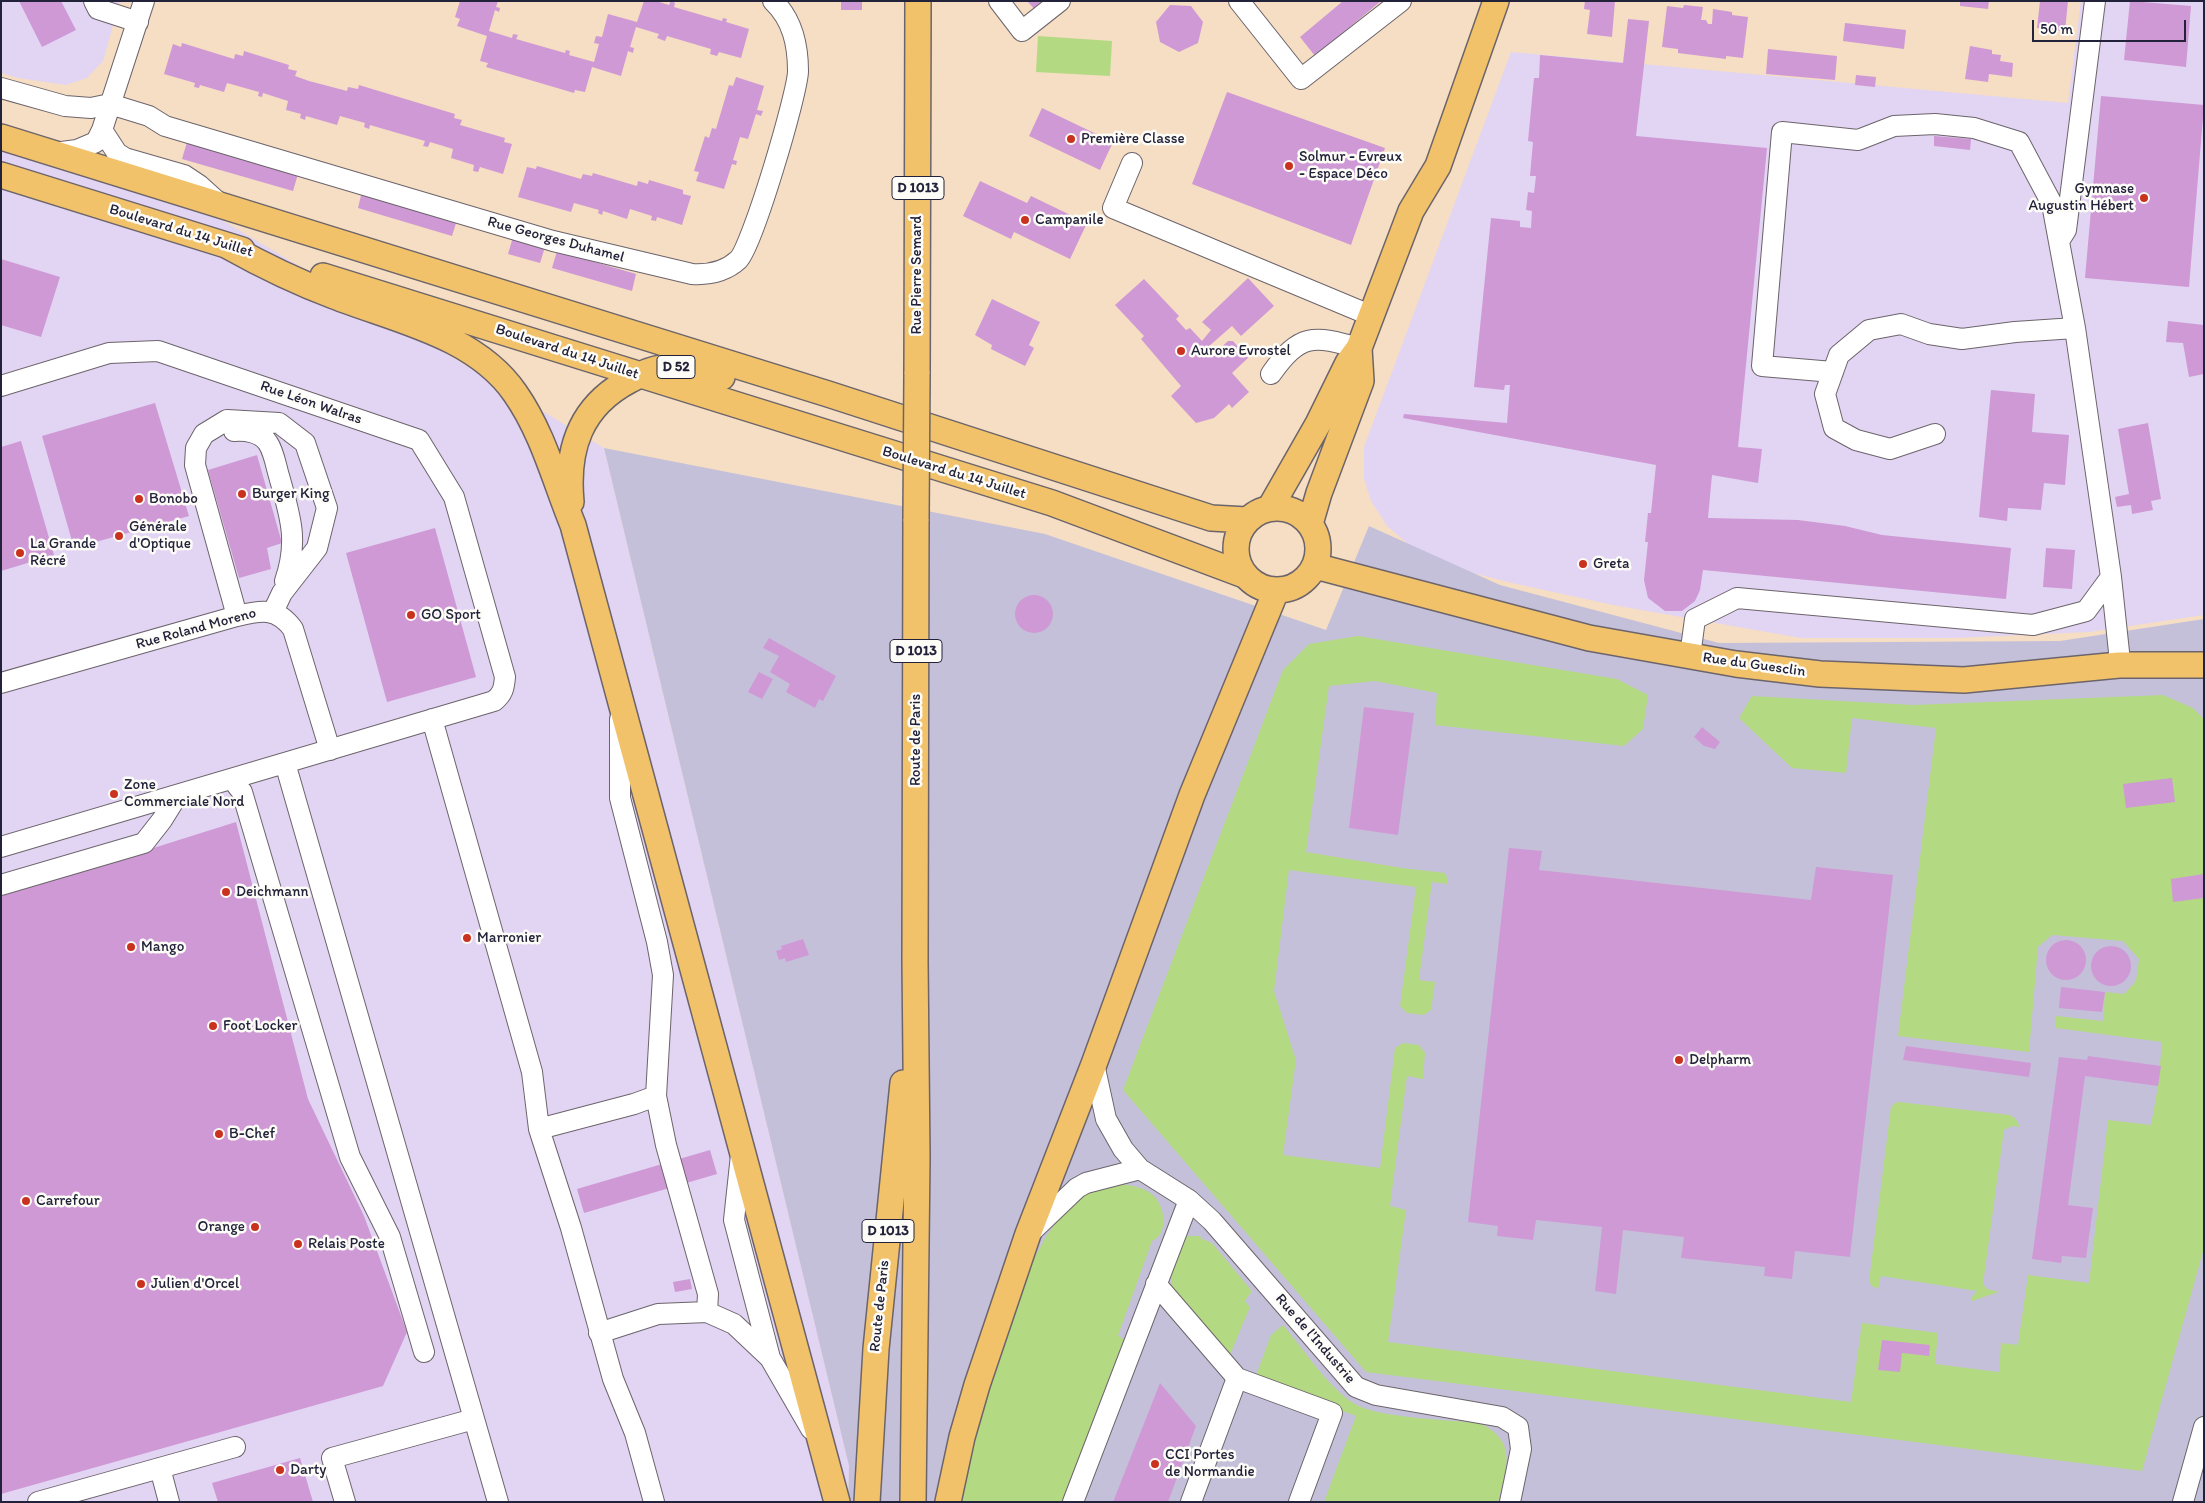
<!DOCTYPE html>
<html>
<head>
<meta charset="utf-8">
<style>
	body { margin:0 }
	#map { position:relative; width:2205px; height:1503px; overflow:hidden; background:#f5dec3; font-family:Itim,sans-serif }
	canvas { display:block }
	.frame { position:absolute; inset:0; border:2px solid #22223b; pointer-events:none }
	.scale { position:absolute; left:2032px; top:20px; width:154px; height:22px; box-sizing:border-box; border:2px solid #22223b; border-top:0; padding-left:6px; font-size:15px; line-height:18px; white-space:nowrap; color:#22223b; -webkit-text-stroke:4px #fdfcf7; paint-order:stroke }
</style>
</head>
<body>
<div id="map">
<canvas width="2205" height="1503"></canvas>
<div class="frame"></div>
<div class="scale">50 m</div>
</div>
<script>
const c = document.querySelector('canvas').getContext('2d');
c.lineJoin = 'round';
function fill(path, color) {
  c.fillStyle = color;
  c.fill(path, 'evenodd');
}
function stroke(path, color, width, dash) {
  c.strokeStyle = color;
  c.lineWidth = width;
  c.lineCap = dash ? 'butt' : 'round';
  c.setLineDash(dash || []);
  c.stroke(path);
}
function write(font, color, halo, rows, align = 'center') {
  c.font = font + ' Itim,sans-serif';
  c.lineWidth = 5;
  c.setLineDash([]);
  c.textBaseline = 'middle';
  c.strokeStyle = halo;
  c.fillStyle = color;
  for (const [text, x, y, turn = 0] of rows) {
    c.save();
    c.translate(x, y);
    c.rotate((+turn || 0) * Math.PI / 180);
    c.textAlign = isNaN(turn) ? turn : align;
    if (halo) c.strokeText(text, 0, 0);
    c.fillText(text, 0, 0);
    c.restore();
  }
}
const built = new Path2D(`
	M1,1H120L103,61L87,78L66,85L18,78L1,73Z
	M2081,1H2204V615L2089,632L1956,638H1801L1613,605L1512,583L1457,569L1414,549L1387,526L1371,501L1364,479V447L1511,52L2068,103Z
	M1,131L138,170L604,448L849,1466L848,1502H1Z`);
const industrial = new Path2D(`
	M604,448L1045,534L1326,630L1369,526L1500,585L1719,643L2060,641L2204,619V1502H848L849,1466Z`);
const green = new Path2D(`
	M1038,36L1112,41L1110,76L1036,72Z
	M1358,636L1617,679L1648,695L1643,729L1624,746L1435,725L1437,693L1375,681L1329,686L1306,852L1402,868L1445,873L1448,879V884L1432,882L1419,980L1435,982L1431,1010L1424,1015L1407,1013L1400,1006L1416,887L1289,870L1274,991L1296,1060L1283,1155L1380,1168L1395,1048L1403,1043L1419,1045L1425,1053L1423,1079L1407,1076L1390,1206L1406,1210L1388,1342L1851,1402L1862,1323L1938,1333L1935,1364L1999,1372L2001,1343L2018,1345L2028,1275L2089,1283L2108,1120L2151,1125L2158,1086L2162,1042L2056,1028V1016L2103,1021L2105,992L2124,994L2136,981L2139,959L2123,941L2052,935L2038,947L2029,1052L1898,1036L1936,728L1852,718L1846,773L1792,768L1739,718L1752,696L1913,705L2163,695L2193,708L2204,719V1248L2142,1471L1366,1372L1123,1090L1283,670L1309,644Z
	M1899,1102L2010,1115C2016,1118 2017,1121 2020,1127L2012,1126L2004,1130L1983,1284L1987,1289L1999,1292L1972,1301L1971,1298L1977,1291L1881,1276L1878,1289L1872,1286L1869,1281L1891,1107L1895,1103Z
	M1121,1184C1133,1186 1144,1187 1154,1196C1165,1207 1169,1234 1152,1241L1118,1336L1124,1339L1062,1502H955L969,1442L1031,1264L1047,1235L1061,1216L1083,1193Z
	M1188,1236H1201L1200,1238L1212,1243L1252,1291L1245,1301L1250,1307L1230,1355L1173,1290C1169,1276 1176,1245 1188,1236Z
	M1283,1325C1302,1347 1330,1390 1355,1404C1378,1418 1449,1420 1479,1423C1518,1440 1507,1469 1498,1502H1324L1356,1416L1255,1378L1271,1335Z`);
const building = new Path2D(`
	M19,1H61L76,30L42,47Z
	M460,1H498L496,7L500,8L499,12L495,10L489,31L512,38L513,34L518,35L516,39L565,53L566,50L570,51L569,55L594,62L599,44L594,43L596,36L602,37L608,14L637,22L644,1H656L669,5L671,1L675,3L674,7L722,21L723,18L727,19L726,22L749,29L741,58L719,52L717,56L710,54L711,49L667,36L665,41L657,38L659,34L636,27L630,47L634,48L633,53L628,51L621,76L592,67L585,92L575,90L574,93L486,67L488,63L480,61L487,36L457,26L460,19L455,17Z
	M841,1H862V10H841Z
	M1027,1H1050L1037,12Z
	M1343,1H1381L1315,56L1300,37Z
	M1585,1H1615L1612,37L1587,34L1590,10L1584,9Z
	M1960,1H1989L1988,9L1960,6Z
	M2040,1H2068L2065,31L2037,28Z
	M2130,1L2191,6L2186,67L2124,60Z
	M1170,5L1191,6L1203,22L1198,43L1179,52L1160,42L1156,22Z
	M1684,5L1703,7L1701,20H1706L1708,24H1712L1713,9L1732,12V15L1748,17L1743,58L1726,56V59L1678,53V49L1662,47L1667,6L1683,8Z
	M1628,19L1649,21L1636,136L1767,148L1738,447L1762,449L1758,483L1712,475L1708,518L1798,520L1845,526L1882,535L2011,548L2006,599L1703,570L1700,590L1695,601L1682,611H1665L1648,598L1644,580L1648,542H1645L1648,513H1651L1656,465L1403,418L1404,414L1507,423L1510,385H1505L1504,390L1474,387L1491,218L1520,221V227L1531,228L1532,211L1526,210L1528,192L1534,193L1536,176H1530L1533,142L1528,141L1534,78H1539L1540,55L1623,63Z
	M1845,23L1906,30L1904,49L1843,41Z
	M182,43L234,59L235,54L243,56L244,51L289,65L288,69L297,71L295,76L309,81L347,91L348,87L358,89L359,85L455,114L454,118L462,120L460,125L505,138L504,142L512,144L503,174L480,167L478,172L473,171L474,165L451,158L453,149L430,142L428,147L423,146L425,141L370,125L369,129L364,127L365,123L340,116L337,125L306,116L305,120L300,118L301,114L286,110L288,101L263,93L262,97L258,96L259,92L227,83L224,92L200,85L199,88L194,87L195,83L164,74L173,44L181,47Z
	M1970,46L1992,50V54L2001,55L2000,61L2013,63L2012,77L1989,74L1988,82L1965,79Z
	M1768,49L1837,56L1835,80L1766,74Z
	M1856,75L1876,77L1875,87L1855,85Z
	M736,77L764,86L757,110L763,111L761,116L756,114L748,139L740,137L733,160L737,161L736,165L732,164L724,189L696,181L699,172L694,171L705,136L709,138L712,128L716,129L729,85L733,86Z
	M1227,92L1385,148L1351,245L1192,184Z
	M2101,96L2204,105L2189,287L2085,278Z
	M1042,108L1113,142L1100,170L1029,136Z
	M1934,136L1971,139L1970,150L1934,146Z
	M187,142L298,174L293,191L182,159Z
	M537,166L581,179L583,174L592,176L593,173L637,186L638,181L648,184L649,180L683,190V194L691,196L682,225L657,217L656,221L651,220L652,216L630,209L627,219L603,211L602,215L598,213L599,210L574,203L571,212L518,197L527,167L536,169Z
	M980,181L1027,203L1031,196L1087,223L1070,259L1014,232L1011,239L963,216Z
	M362,191L457,220L452,236L358,208Z
	M513,237L545,247L540,263L508,254Z
	M557,251L636,274L632,291L552,268Z
	M1,259L60,277L41,337L1,325Z
	M1248,278L1274,306L1241,336L1232,326L1208,347L1214,354L1228,341H1233L1248,358L1232,373L1249,392L1232,408L1229,404L1214,418L1196,423L1171,396L1181,386L1141,339L1144,336L1115,305L1144,279L1179,316L1176,319L1186,330L1190,328L1202,341L1211,330L1202,322Z
	M992,299L1040,322L1029,345L1034,348L1025,366L991,349L992,345L975,335Z
	M2168,321L2204,325V374L2189,377L2183,343L2166,342Z
	M1991,390L2035,394L2032,432L2069,435L2065,485L2044,483L2041,510L2008,508L2007,521L1979,517Z
	M155,403L189,516L74,548L42,436Z
	M2148,423L2161,499L2151,501L2153,510L2132,514L2131,505L2117,507L2115,497L2129,494L2118,429Z
	M21,441L54,555L1,571V447Z
	M257,455L282,543L267,548L271,569L239,578L208,470Z
	M435,528L476,677L387,702L346,553Z
	M2046,548L2075,550L2072,589L2043,587Z
	M1015 614a19 19 0 1 1 38 0a19 19 0 1 1-38 0Z
	M769,638L836,676L823,701L819,699L815,708L786,692L790,684L770,672L779,656L763,648Z
	M759,672L773,679L762,699L748,692Z
	M1364,707L1414,713L1398,835L1349,828Z
	M1702,727L1720,742L1715,749L1704,746L1694,737Z
	M2172,778L2175,802L2126,808L2123,784Z
	M236,822L308,1099L364,1216L407,1332L383,1386L1,1494V896Z
	M1509,848L1542,851L1539,870L1811,900L1816,867L1893,875L1850,1257L1795,1251L1792,1279L1764,1276L1765,1267L1681,1258L1684,1237L1623,1230L1616,1294L1595,1291L1602,1227L1536,1220L1533,1240L1497,1236L1498,1226L1468,1222Z
	M2204,874V898L2173,902L2171,879Z
	M803,939L809,955L786,962L785,958L779,960L776,951L782,949L781,946Z
	M2046 960a20 20 0 1 1 40 0a20 20 0 1 1-40 0Z
	M2091 966a20 20 0 1 1 40 0a20 20 0 1 1-40 0Z
	M2061,987L2105,992L2102,1012L2059,1008Z
	M1906,1046L2031,1063L2029,1077L1903,1060Z
	M2088,1056L2161,1066L2158,1086L2085,1076L2068,1205L2093,1208L2086,1258L2062,1256L2061,1263L2032,1259L2059,1057L2087,1060Z
	M710,1150L717,1174L584,1213L577,1189Z
	M690,1279L692,1289L675,1292L673,1282Z
	M1882,1340L1930,1345L1929,1356L1902,1353L1900,1372L1878,1370Z
	M1160,1383L1196,1426L1168,1502H1113Z
	M300,1458L313,1502H218L212,1483Z`);
const minor = new Path2D(`
	M94,1L98,9L138,22
	M999,1L1022,31L1060,1
	M1239,1L1301,79L1401,1
	M1,88L65,106L91,108L110,104L149,116L165,126L553,241L692,274C710,275 725,272 738,260C752,248 798,92 798,71C798,45 793,20 773,1
	M102,130L117,153L125,158L184,175L199,185L220,204
	M54,153L77,150L96,142L102,130L144,1
	M1132,163L1113,208L1372,316
	M2061,238L2066,230L2095,1
	M1833,372L1762,366L1782,132L1858,140L1894,126L1935,124L1974,128L2019,142L2052,204L2075,328L2111,577L2119,652V665
	M1271,374C1300,333 1313,335 1359,348
	M1,386L109,353L158,351L419,440L454,497L505,677C504,688 503,694 494,701L1,847
	M234,431C245,430 261,432 268,443C274,452 276,466 279,476C290,516 299,540 285,581
	M1935,434L1890,449L1856,440L1834,428L1825,394L1839,355L1869,330L1901,324L1929,334L1962,339L2015,332L2075,328
	M237,616L195,465L196,448L204,434L227,420L279,423L305,443L327,508L317,548L282,593L273,612
	M1690,656L1695,619L1737,598L2033,625L2086,611L2111,577
	M1,683L237,616C261,610 277,607 293,629L330,750
	M432,719L532,1072L539,1129L571,1228L613,1379L635,1433L654,1502
	M620,719V798L657,942L663,975L656,1096L666,1145L708,1294L707,1312
	M285,763L498,1502
	M232,779L242,792L350,1157L390,1237L424,1352
	M1,885L144,843L162,820L177,796
	M1094,1064L1106,1119L1123,1149L1140,1169L1189,1200L1212,1221L1356,1387L1376,1395L1502,1417L1518,1427L1521,1449L1510,1502
	M539,1129L634,1104L656,1096
	M741,1155L734,1220L770,1358
	M1030,1233L1077,1188L1086,1183L1140,1169
	M1156,1284L1237,1378L1332,1413L1299,1502
	M599,1333L658,1314L707,1312L734,1324L770,1358L811,1429
	M160,1468L169,1502
	M38,1502L235,1447
	M345,1502L332,1458L474,1419
	M1073,1502L1189,1200
	M1191,1502L1237,1378
	M2183,1502L2204,1427`);
const major = new Path2D(`
	M1,137L828,394L1211,518L1247,520
	M1,175L242,250
	M228,246C262,265 297,282 334,296C395,320 475,335 515,393C543,433 555,481 573,525L837,1502
	M323,276L1052,503L1244,575
	M917,374L918,1
	M571,502C566,449 580,406 630,380C639,375 651,369 662,368C682,365 704,371 722,377
	M1236 549a41 41 0 1 1 82 0a41 41 0 1 1-82 0Z
	M1270,508L1318,424L1348,363L1359,348L1411,211L1438,166L1496,1
	M1310,524L1319,493L1361,381L1359,348
	M1315,566L1589,638L1736,664L1820,674L1964,680L2119,665H2204
	M867,1502L876,1349L903,1083
	M913,1502L917,1158L915,961L916,519
	M948,1502L962,1437L977,1385L1028,1234L1094,1064L1192,795L1276,591`);
const majorBridge = new Path2D(`
	M916,519L917,374`);
const markers = [
	[1071,139,5,"#c8321e"],
	[1289,166,5,"#c8321e"],
	[2144,198,5,"#c8321e"],
	[1025,220,5,"#c8321e"],
	[1181,351,5,"#c8321e"],
	[242,494,5,"#c8321e"],
	[139,499,5,"#c8321e"],
	[119,536,5,"#c8321e"],
	[20,553,5,"#c8321e"],
	[1583,564,5,"#c8321e"],
	[411,615,5,"#c8321e"],
	[114,794,5,"#c8321e"],
	[226,892,5,"#c8321e"],
	[467,938,5,"#c8321e"],
	[131,947,5,"#c8321e"],
	[213,1026,5,"#c8321e"],
	[1679,1060,5,"#c8321e"],
	[219,1134,5,"#c8321e"],
	[26,1201,5,"#c8321e"],
	[255,1227,5,"#c8321e"],
	[298,1244,5,"#c8321e"],
	[141,1284,5,"#c8321e"],
	[1155,1464,5,"#c8321e"],
	[280,1470,5,"#c8321e"]
];
const shields = [
	[918,188,52],
	[676,367,38],
	[916,651,52],
	[888,1231,52]
];
const shieldNames = [
	["D 1013",918,188],
	["D 52",676,367],
	["D 1013",916,651],
	["D 1013",888,1231]
];
const poiNames = [
	["Première Classe",1081,139],
	["Solmur - Evreux",1299,157],
	["- Espace Déco",1299,174],
	["Gymnase",2134,189,"right"],
	["Augustin Hébert",2134,206,"right"],
	["Campanile",1035,220],
	["Aurore Evrostel",1191,351],
	["Burger King",252,494],
	["Bonobo",149,499],
	["Générale",129,527],
	["d'Optique",129,544],
	["La Grande",30,544],
	["Récré",30,561],
	["Greta",1593,564],
	["GO Sport",421,615],
	["Zone",124,785],
	["Commerciale Nord",124,802],
	["Deichmann",236,892],
	["Marronier",477,938],
	["Mango",141,947],
	["Foot Locker",223,1026],
	["Delpharm",1689,1060],
	["B-Chef",229,1134],
	["Carrefour",36,1201],
	["Orange",245,1227,"right"],
	["Relais Poste",308,1244],
	["Julien d'Orcel",151,1284],
	["CCI Portes",1165,1455],
	["de Normandie",1165,1472],
	["Darty",290,1470]
];
const streetNames = [
	["Boulevard du 14 Juillet",181,231,17],
	["Rue Georges Duhamel",556,240,15],
	["Rue Pierre Semard",917,275,-90],
	["Boulevard du 14 Juillet",567,352,18],
	["Rue Léon Walras",311,403,19],
	["Boulevard du 14 Juillet",954,473,17],
	["Rue Roland Moreno",196,629,-15],
	["Rue du Guesclin",1754,665,8],
	["Route de Paris",916,740,-90],
	["Route de Paris",880,1306,-84],
	["Rue de l'Industrie",1315,1339,49]
];
fill(built, '#e2d4f3');
fill(industrial, '#c5c0da');
fill(green, '#b4d983');
fill(building, '#cf99d5');
stroke(minor, '#6c646b', 22);
stroke(major, '#6c646b', 28);
stroke(minor, '#fff', 20);
stroke(major, '#f2c26a', 25);
stroke(majorBridge, '#6c646b', 28, []);
stroke(majorBridge, '#f2c26a', 25);
for (const [x, y, r, color] of markers) {
  const dot = new Path2D();
  dot.arc(x, y, r, 0, 2 * Math.PI);
  c.fillStyle = color;
  c.fill(dot);
  stroke(dot, '#fdfcf7', 2);
}
for (const [x, y, w] of shields) {
  const box = new Path2D();
  box.roundRect(x - w / 2, y - 11.5, w, 23, 4);
  c.fillStyle = '#fdfcf7';
  c.fill(box);
  stroke(box, '#22223b', 1);
}
write('bold 14px', '#22223b', null, shieldNames);
write('15px', '#22223b', '#fdfcf7', poiNames, 'left');
write('15px', '#22223b', '#fdfcf7', streetNames);
</script>
</body>
</html>
